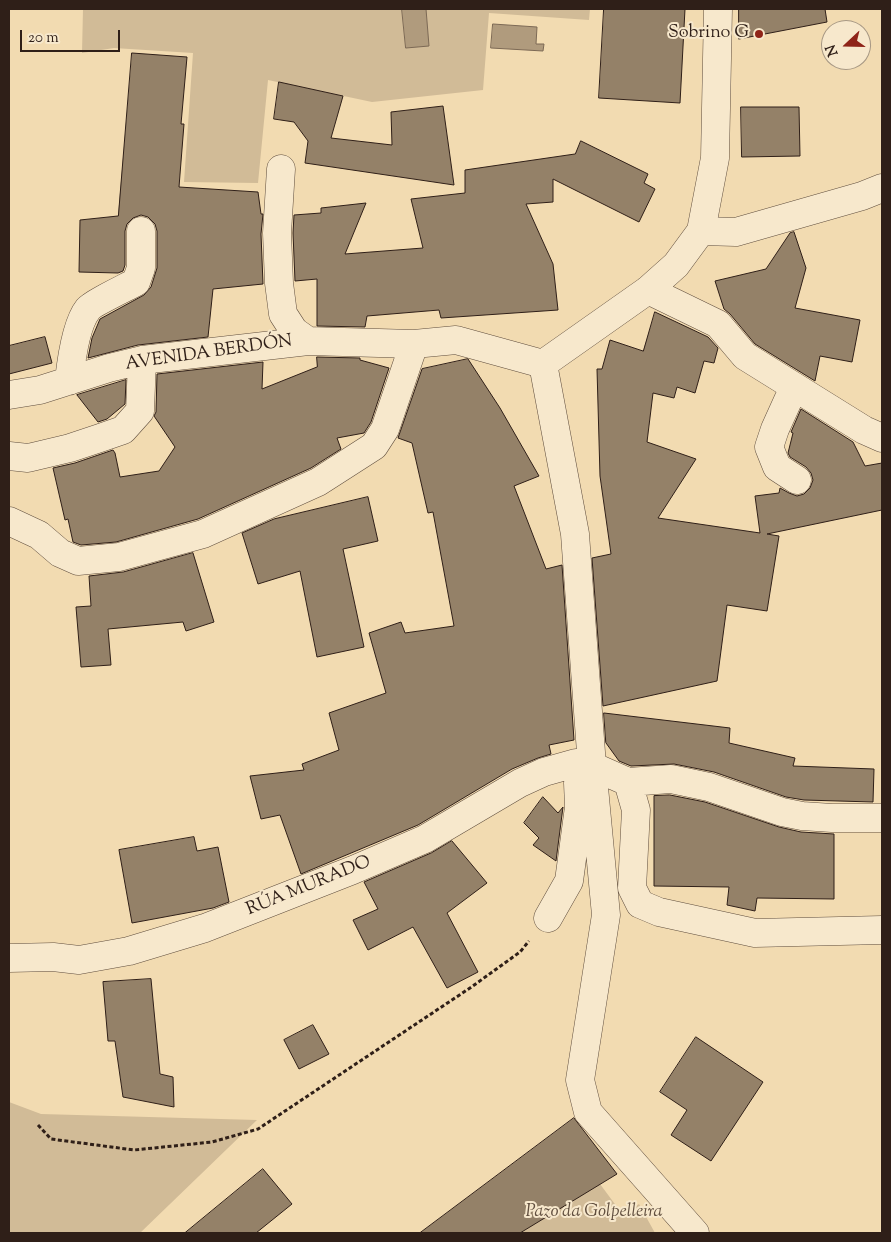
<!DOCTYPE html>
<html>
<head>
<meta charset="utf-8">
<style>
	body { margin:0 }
	#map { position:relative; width:891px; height:1242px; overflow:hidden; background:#f2dbb1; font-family:"Sorts Mill Goudy",serif }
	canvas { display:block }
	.frame { position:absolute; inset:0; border:10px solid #2f1f18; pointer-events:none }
	.north { position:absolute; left:821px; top:20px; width:50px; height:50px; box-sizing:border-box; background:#f7e8cc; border:1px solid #a79884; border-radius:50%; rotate:249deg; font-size:14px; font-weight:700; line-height:20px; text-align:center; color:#2f1f18 }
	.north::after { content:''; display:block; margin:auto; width:18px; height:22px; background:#8f2418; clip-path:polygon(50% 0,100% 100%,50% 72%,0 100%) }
	.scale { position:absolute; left:20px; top:30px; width:100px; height:22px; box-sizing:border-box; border:2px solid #2f1f18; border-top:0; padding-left:6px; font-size:15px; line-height:18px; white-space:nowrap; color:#2f1f18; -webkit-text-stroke:4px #f7e8cc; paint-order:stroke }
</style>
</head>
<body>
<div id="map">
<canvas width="891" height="1242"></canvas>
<div class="frame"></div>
<div class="north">N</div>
<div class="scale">20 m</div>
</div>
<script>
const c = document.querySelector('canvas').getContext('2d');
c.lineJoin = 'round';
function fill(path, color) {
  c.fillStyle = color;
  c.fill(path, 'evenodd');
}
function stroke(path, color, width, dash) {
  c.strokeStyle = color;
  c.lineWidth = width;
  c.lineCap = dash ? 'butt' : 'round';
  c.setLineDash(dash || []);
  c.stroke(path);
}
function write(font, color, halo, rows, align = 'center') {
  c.font = font + ' "Sorts Mill Goudy",serif';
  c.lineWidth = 4;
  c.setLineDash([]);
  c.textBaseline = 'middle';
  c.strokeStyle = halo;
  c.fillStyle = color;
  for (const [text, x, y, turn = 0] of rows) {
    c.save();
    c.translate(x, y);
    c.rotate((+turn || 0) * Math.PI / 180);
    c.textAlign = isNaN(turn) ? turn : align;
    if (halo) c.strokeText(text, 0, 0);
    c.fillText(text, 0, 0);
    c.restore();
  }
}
const green = new Path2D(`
	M83,9H590L589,20L489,13L483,90L372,102L268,80L258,183L184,182L193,53L114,48L82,53Z
	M9,1102L41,1114L257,1120L140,1233H9Z
	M600,1184L623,1215L639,1204L655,1233H520Z`);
const water = new Path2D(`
	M402,9H426L429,46L406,48Z
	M493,24L537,27L536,44H544L543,51L491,48Z`);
const building = new Path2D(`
	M604,9H685L680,103L599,98Z
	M739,9H825L827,22L739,39Z
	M132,53L187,57L181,124H184L179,187L258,192L261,214H263L261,234L263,284L213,289L208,337L138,345L88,358L92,338L100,319L144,295L151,287L157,268V231L155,224L148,217L141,215L133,218L127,224L125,231V265L123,271L118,273L79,272L80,220L118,216Z
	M279,82L343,96L331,138L392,145L391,112L443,106L454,185L305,163L308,141L294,122L274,119Z
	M741,107H799L800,156L742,157Z
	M581,141L648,174L644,183L655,189L639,222L553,179V202L526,204L553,264L558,310L441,318L439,310L367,316L365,327L317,326V279L295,281L293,233L294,215L321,213V208L366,203L345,254L423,248L411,199L465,193V170L575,154Z
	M794,232L806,268L795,308L860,320L852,362L820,356L815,381L755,344L730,314L724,309L715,281L766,269L790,233Z
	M655,312L708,337L718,348L714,363L704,361L695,393L677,387L674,398L653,393L647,442L696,459L658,518L760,533L755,496L779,493L780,488L789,493L797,496L804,494L810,488L813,480L811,473L806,467L790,457L788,453L793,433L791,432L801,409L853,442L865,466L882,463V510L767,534L779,536L767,611L727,605L717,681L603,706L592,558L611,554L600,476L597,369H602L610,340L643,351Z
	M45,337L52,363L9,374V346Z
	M317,357L360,358V360L389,368L371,422L364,433L337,438L341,449L311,468L198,519L116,542L81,545L73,542L68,519L65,520L53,468L75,463L113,450L115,453L120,477L159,471L175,447L154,416L156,412L157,374L263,362L262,389L317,367Z
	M468,359L500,408L539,476L514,486L546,569L562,565L574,740L549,745L551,754L538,758L512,769L418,825L301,874L280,815L261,819L250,776L304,770L302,764L339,750L329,713L386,693L369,633L401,622L405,633L454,626L433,512L428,513L412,443L398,438L422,369Z
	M126,380L125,404L107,419L98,422L77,395Z
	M368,497L378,541L343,549L364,647L317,657L300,571L258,584L242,533L274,519Z
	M193,553L214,622L186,631L183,622L108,629L111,665L81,667L76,607L91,606L89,576L123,572Z
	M604,713L730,728L729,743L795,758L793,766L874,769L873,802L804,800L786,797L714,772L674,764L631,766L619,761L606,743Z
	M670,795L705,802L779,827L801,832L834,834V899L757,898L755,911L727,905L729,887L654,886V796Z
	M543,797L558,813L563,807L556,861L533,845L539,838L524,823Z
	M194,837L197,851L218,847L229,902L213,908L132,923L119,850Z
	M452,841L487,883L447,913L478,972L447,988L413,927L368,950L353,920L378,909L364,882L431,853Z
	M151,979L160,1074L173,1077L174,1107L123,1097L115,1041H108L103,982Z
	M313,1025L329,1054L299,1069L284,1040Z
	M696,1037L763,1082L711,1161L671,1135L687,1110L660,1092Z
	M574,1118L617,1174L520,1233H420Z
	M263,1169L292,1204L256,1233H185Z`);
const path = new Path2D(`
	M38,1125L51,1139L134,1150L212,1142L258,1129L470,988L520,952L529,941`);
const minor = new Path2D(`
	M281,169L277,233L279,283L283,314L294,331L308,341
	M701,231L736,232L862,196L882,188
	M648,290L718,324L745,356L864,430L882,438
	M69,381C71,362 76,324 88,309C93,303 127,287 136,282L141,268V231
	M794,387L775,429L769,447L777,467L797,480
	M9,395L40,390L109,368L142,360L308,341L414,344L456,340L543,364
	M9,456L28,458L70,448L100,438L123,430L140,411L142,360
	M9,521L39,535L60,553L78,561L119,557L203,534L318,482L374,446L385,429L414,344
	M628,782L671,779L709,787L782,812L802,816L832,818H882
	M548,918L569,881L579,807L578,783
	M9,958L53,957L79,960L129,951L205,928L353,870L425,839L520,783L544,772L576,763L592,766L628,782L636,810L632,888L640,904L659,912L755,933L882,930
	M695,1233L588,1112L580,1080L606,915L592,766L575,534L543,364L648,290L676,265L701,231L715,158L718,9`);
const markers = [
	[759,34,5,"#8f2418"]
];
const poiNames = [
	["Sobrino G",749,34]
];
const streetNames = [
	["AVENIDA BERDÓN",209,354,-8],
	["RÚA MURADO",309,887,-22]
];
const parkNames = [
	["Pazo da Golpelleira",594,1213]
];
fill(green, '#d1bb97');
fill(water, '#b09b7d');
stroke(water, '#7c6955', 1);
fill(building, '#948168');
stroke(building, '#2f1f18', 1);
stroke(minor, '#604e3e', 29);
stroke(path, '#2f1f18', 3, [4, 2.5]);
stroke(minor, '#f7e8cc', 28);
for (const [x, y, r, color] of markers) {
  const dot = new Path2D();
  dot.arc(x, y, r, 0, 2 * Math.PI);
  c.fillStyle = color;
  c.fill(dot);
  stroke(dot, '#f7e8cc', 2);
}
write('18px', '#2f1f18', '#f7e8cc', poiNames, 'right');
write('18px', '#2f1f18', '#f7e8cc', streetNames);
write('italic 18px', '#604e3e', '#f7e8cc', parkNames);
</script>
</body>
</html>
